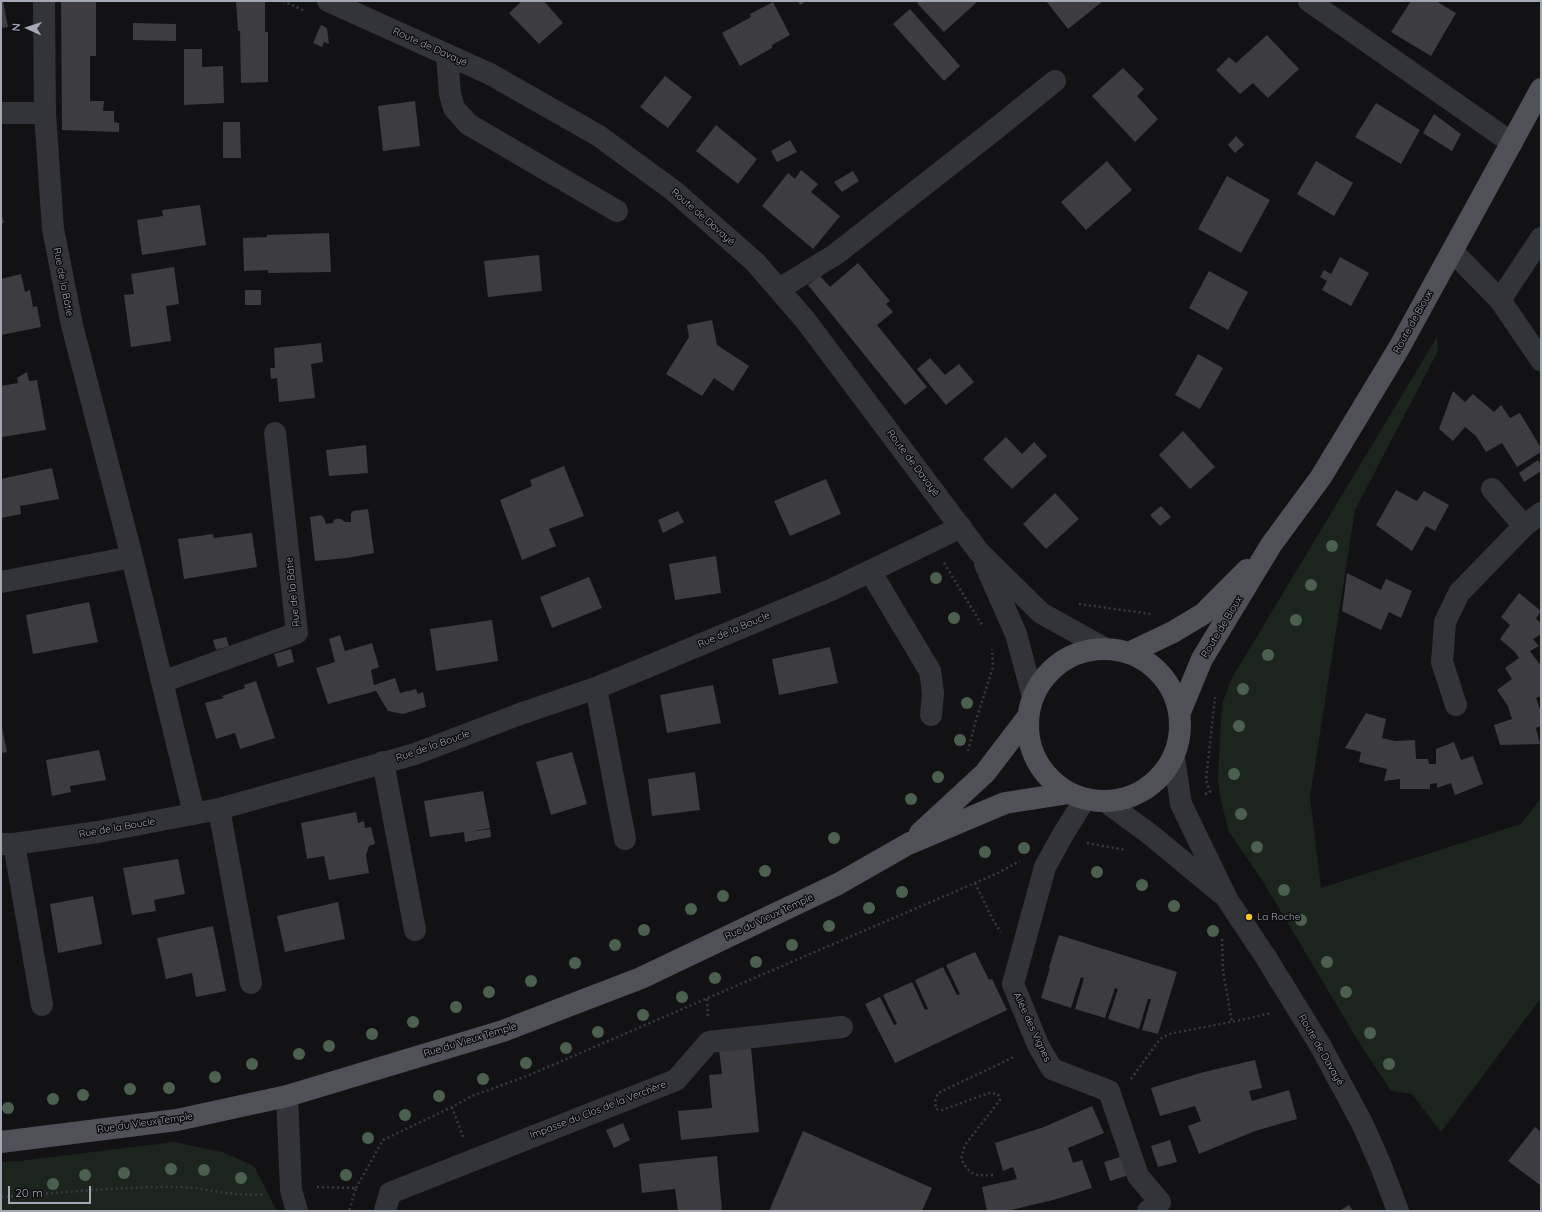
<!DOCTYPE html>
<html>
<head>
<meta charset="utf-8">
<style>
	body { margin:0 }
	#map { position:relative; width:1542px; height:1212px; overflow:hidden; background:#121214; font-family:Quicksand,sans-serif }
	canvas { display:block }
	.frame { position:absolute; inset:0; border:2px solid #a4a7b4; pointer-events:none }
	.north { position:absolute; left:8px; top:8px; width:40px; height:40px; -webkit-text-stroke:3px #0d0d0f; paint-order:stroke; rotate:273deg; font-size:11px; font-weight:700; line-height:16px; text-align:center; color:#a4a7b4 }
	.north::after { content:''; display:block; margin:auto; width:14px; height:18px; background:#a4a7b4; clip-path:polygon(50% 0,100% 100%,50% 72%,0 100%) }
	.scale { position:absolute; left:8px; top:1186px; width:83px; height:18px; box-sizing:border-box; border:2px solid #a4a7b4; border-top:0; padding-left:5px; font-size:12px; line-height:14px; white-space:nowrap; color:#a4a7b4; -webkit-text-stroke:3px #0d0d0f; paint-order:stroke }
</style>
</head>
<body>
<div id="map">
<canvas width="1542" height="1212"></canvas>
<div class="frame"></div>
<div class="north">N</div>
<div class="scale">20 m</div>
</div>
<script>
const c = document.querySelector('canvas').getContext('2d');
c.lineJoin = 'round';
function fill(path, color) {
  c.fillStyle = color;
  c.fill(path, 'evenodd');
}
function stroke(path, color, width, dash) {
  c.strokeStyle = color;
  c.lineWidth = width;
  c.lineCap = dash ? 'butt' : 'round';
  c.setLineDash(dash || []);
  c.stroke(path);
}
function write(font, color, halo, rows, align = 'center') {
  c.font = font + ' Quicksand,sans-serif';
  c.lineWidth = 3;
  c.setLineDash([]);
  c.textBaseline = 'middle';
  c.strokeStyle = halo;
  c.fillStyle = color;
  for (const [text, x, y, turn = 0] of rows) {
    c.save();
    c.translate(x, y);
    c.rotate((+turn || 0) * Math.PI / 180);
    c.textAlign = isNaN(turn) ? turn : align;
    if (halo) c.strokeText(text, 0, 0);
    c.fillText(text, 0, 0);
    c.restore();
  }
}
const green = new Path2D(`
	M1437,337L1438,351L1355,510L1310,797L1321,888L1521,824L1541,798V998L1441,1132L1412,1094L1391,1091L1357,1039L1262,880L1229,832L1221,801L1218,780L1222,704L1232,678Z
	M174,1142L222,1152L254,1166L277,1211H1V1162L20,1161Z`);
const building = new Path2D(`
	M1,1H3L8,27L1,28Z
	M61,1H96V56H90V101H104L103,111H114V122L119,123V132L62,130Z
	M236,1H265V32H268V82L241,83L240,31H238Z
	M522,1H544L563,23L539,44L509,13Z
	M798,1H806L800,5Z
	M919,1H978L944,32L917,3Z
	M1046,1H1103L1068,29Z
	M1411,1H1436L1456,13L1431,56L1391,32Z
	M773,2L790,35L772,45V48L740,66L722,33L751,17L750,14Z
	M910,9L960,66L944,81L893,24Z
	M133,23L176,24V41L133,40Z
	M321,25L327,28L329,44L324,42L322,47L313,43Z
	M1267,35L1299,69L1268,98L1253,83L1240,94L1216,70L1229,57L1236,63Z
	M184,49H202V67L223,66L224,103L184,105Z
	M1123,68L1144,89L1137,96L1158,119L1135,142L1092,96Z
	M665,76L692,97L668,128L640,107Z
	M415,101L420,146L383,151L378,106Z
	M1376,103L1420,130L1401,164L1355,137Z
	M1434,114L1461,134L1452,151L1423,133Z
	M223,122H240L241,158H223Z
	M716,125L757,159L738,184L696,151Z
	M1236,136L1244,145L1235,153L1228,145Z
	M790,140L797,152L777,162L771,151Z
	M1107,161L1132,190L1086,230L1061,202Z
	M1316,161L1353,183L1334,216L1297,194Z
	M801,170L818,184L811,192L840,216L813,249L762,206L788,173L795,179Z
	M853,171L859,181L842,192L834,182Z
	M1227,176L1270,200L1241,253L1198,229Z
	M200,205L206,245L142,255L137,220L163,216L162,210Z
	M1,213L4,223H1Z
	M329,233L331,272L268,273V270L244,271L243,238L267,237V235Z
	M539,255L542,291L488,297L484,261Z
	M1340,257L1369,273L1351,306L1322,290L1327,281L1320,277L1324,270L1331,274Z
	M858,263L890,301L886,304L893,312L877,325L927,387L905,405L808,285L820,276L830,287Z
	M174,267L179,304L166,306L171,341L131,347L124,295L134,294L131,274Z
	M1209,271L1248,292L1228,330L1189,308Z
	M21,274L25,292L30,290L33,307L37,306L41,327L1,335V279Z
	M245,290H261V305H245Z
	M712,320L717,345L749,366L733,391L714,378L702,396L666,374L689,337L687,325Z
	M321,343L323,362L311,364L315,398L279,402L277,378L271,379L270,368H275L274,348Z
	M1198,354L1223,368L1200,409L1175,395Z
	M930,358L945,375L959,364L974,382L946,405L917,369Z
	M27,372L29,381L37,380L46,430L2,437L1,429V386L18,383L17,378Z
	M1453,391L1465,402L1473,394L1494,412L1501,405L1510,418L1520,413L1541,448V452L1517,467L1502,443L1486,452L1476,436L1465,427L1453,441L1439,429Z
	M1183,431L1215,467L1190,489L1159,455Z
	M1006,437L1022,454L1034,442L1047,456L1012,489L983,459Z
	M366,445L368,473L329,476L326,450Z
	M1538,460L1541,465V471L1524,482L1519,473Z
	M564,466L584,516L549,529L556,546L522,560L500,500L532,486L530,480Z
	M52,468L59,499L20,506L21,514L1,518V479Z
	M826,479L841,514L790,536L774,501Z
	M1396,490L1417,501L1424,491L1449,505L1435,531L1426,526L1412,551L1376,525Z
	M1055,493L1079,519L1046,549L1023,524Z
	M1161,506L1171,517L1160,526L1150,515Z
	M368,509L374,553L347,558L315,561L310,517L321,515L324,518L326,524L333,523L334,520L336,519H341L345,522H351V514L353,511Z
	M678,511L684,522L663,533L658,520Z
	M252,533L257,567L184,579L178,539L213,534L214,538Z
	M716,556L721,593L675,600L669,564Z
	M1347,573L1381,590L1386,579L1412,591L1401,618L1389,612L1381,630L1342,611Z
	M589,577L602,608L552,628L540,597Z
	M1519,593L1541,611L1536,619L1541,623V634L1533,639L1539,646L1530,651L1541,666V696L1536,698L1541,712V726L1536,728L1540,744L1500,745L1494,725L1512,719L1508,706L1497,690L1512,679L1505,668L1519,658L1515,652L1500,639L1510,625L1501,617Z
	M89,602L98,642L33,654L26,615Z
	M492,620L498,661L436,671L430,629Z
	M340,635L345,651L372,643L379,667L371,670L374,685L395,678L400,693L416,689L418,694L423,692L426,707L403,714L388,711L376,691L328,704L316,668L335,662L329,639Z
	M226,637L229,646L216,650L213,640Z
	M830,647L838,683L779,695L772,659Z
	M291,649L294,662L278,667L274,654Z
	M256,681L275,738L240,749L235,733L216,739L205,703L224,698L227,704L224,698L222,696L245,688L244,685Z
	M713,685L721,723L667,733L660,695Z
	M1366,713L1386,719L1382,738L1395,741L1415,740L1416,759H1428L1429,764H1436V749L1454,742L1461,760L1473,756L1483,784L1455,795L1451,783L1437,788V783L1430,784V789H1400V779L1384,781L1387,769L1359,762L1361,752L1345,748Z
	M1,722L7,752L1,753Z
	M99,750L106,780L70,786L71,792L52,796L46,760Z
	M572,752L587,804L551,815L536,762Z
	M695,772L700,810L652,816L648,779Z
	M483,791L490,828L469,832L490,829L491,837L465,842L464,832L430,837L424,801Z
	M356,812L358,823L364,821L365,828L371,827L375,844L369,846L366,855L369,873L329,880L324,856L307,859L301,823Z
	M178,859L185,894L154,900L156,911L132,915L123,868Z
	M93,896L102,944L58,953L50,904Z
	M338,902L345,939L285,952L277,916Z
	M213,926L226,991L196,997L192,973L166,979L157,938Z
	M1059,935L1177,972L1158,1034L1142,1030L1151,999H1148L1139,1029L1108,1019L1118,989L1115,988L1105,1018L1075,1009L1084,978L1081,977L1071,1008L1041,998L1050,968L1049,967Z
	M975,952L989,980L992,979L1007,1010L895,1063L865,1004L880,997L894,1025L897,1024L883,995L912,982L925,1010L928,1009L915,980L943,967L957,995L960,994L946,965Z
	M751,1047L759,1132L681,1140L678,1111L712,1108L709,1075L722,1074L719,1050Z
	M1255,1060L1262,1088L1249,1091L1252,1101L1289,1090L1297,1119L1255,1131L1199,1154L1188,1126L1201,1121L1195,1106L1160,1116L1151,1088L1204,1072Z
	M1092,1106L1104,1133L1068,1148L1073,1163L1082,1160L1092,1188L1053,1200L1007,1211H987L982,1187L1017,1179L1013,1167L1003,1171L995,1143L1044,1127Z
	M623,1123L630,1140L614,1148L606,1130Z
	M1535,1127L1541,1132L1540,1185L1508,1161Z
	M803,1131L932,1188L922,1211H769Z
	M1170,1140L1177,1162L1158,1167L1151,1146Z
	M717,1156L722,1211H678L675,1189L642,1193L639,1164Z
	M1123,1156L1129,1175L1110,1181L1104,1162Z
	M1349,1205L1353,1211H1339Z`);
const path = new Path2D(`
	M283,1L305,11
	M944,563L982,625
	M1079,604L1151,614
	M968,751L976,720L993,667L992,649
	M1205,794L1210,792L1206,780L1215,697
	M1087,843L1126,850
	M975,883L994,922L1001,932
	M1222,939L1223,971L1232,1022
	M707,999L708,1018
	M1131,1079L1160,1039L1169,1034L1241,1020L1271,1013
	M452,1107L463,1137
	M993,1175C974,1176 971,1176 961,1159L965,1145L1000,1100L998,1094L989,1093L942,1110L936,1109L935,1102L938,1093L1016,1056
	M317,1187L356,1188L349,1211
	M356,1188L383,1140L452,1107L472,1096L527,1076L998,873L1020,861
	M1,1197C58,1193 115,1187 172,1187C203,1186 233,1198 265,1194`);
const minor = new Path2D(`
	M44,1L45,113L53,229L72,325L132,557L194,814
	M328,1L490,74L599,136L674,191L755,262L806,321L979,552L1041,613L1104,648
	M1309,1L1512,143
	M447,55L450,94L454,108L468,124L617,211
	M1,113H45
	M1541,238L1500,300L1541,360
	M1452,251L1500,300
	M779,289L836,254L993,131L1055,81
	M1492,489L1524,526
	M985,564L1016,634L1033,697
	M870,571L930,671L933,693L931,715
	M1,582L132,557
	M162,682L297,633L275,433
	M596,688L625,839
	M1456,705L1442,662L1445,622L1459,593L1524,526L1541,513
	M1174,758L1181,804L1227,899L1265,956L1320,1045L1363,1125L1381,1166L1398,1211
	M383,762L415,930
	M1085,799L1062,836L1045,867L1013,984L1038,1045L1052,1069L1109,1091L1138,1176L1160,1202L1148,1211
	M1106,802L1151,835L1221,893
	M219,809L251,983
	M1,844H14L98,832L219,809L415,754L520,714L596,688L647,667L831,590L961,527
	M14,844L42,1005
	M287,1096L291,1190L297,1211
	M385,1211L390,1193L676,1080L709,1042L842,1027`);
const major = new Path2D(`
	M1028 725a76 76 0 1 1 152 0a76 76 0 1 1-152 0Z
	M1129,653L1173,632L1203,614L1247,570
	M1180,712L1202,659L1271,545L1321,477L1399,348L1541,89
	M920,833L985,773L1027,718
	M1,1142L177,1120L287,1096L503,1031L641,978L838,884L908,844L1005,803L1069,793`);
const trees = [
	[1332,546],
	[936,578],
	[1311,585],
	[954,618],
	[1296,620],
	[1268,655],
	[1243,689],
	[967,703],
	[1239,726],
	[960,740],
	[1234,774],
	[938,777],
	[911,799],
	[1241,814],
	[834,838],
	[1257,847],
	[1024,848],
	[985,852],
	[765,871],
	[1097,872],
	[1142,885],
	[1284,890],
	[902,892],
	[723,896],
	[1174,906],
	[869,908],
	[691,909],
	[1301,920],
	[829,926],
	[644,930],
	[1213,931],
	[615,945],
	[792,945],
	[756,962],
	[1327,962],
	[575,963],
	[715,978],
	[531,981],
	[489,992],
	[1346,992],
	[682,997],
	[456,1007],
	[643,1015],
	[413,1022],
	[598,1032],
	[1370,1033],
	[372,1034],
	[329,1046],
	[566,1048],
	[299,1054],
	[526,1063],
	[252,1064],
	[1389,1064],
	[215,1077],
	[483,1079],
	[169,1088],
	[130,1089],
	[83,1095],
	[439,1096],
	[53,1099],
	[8,1108],
	[405,1115],
	[368,1138],
	[171,1169],
	[204,1170],
	[124,1173],
	[85,1175],
	[346,1175],
	[241,1178],
	[53,1184]
];
const markers = [
	[1249,917,4,"#f0c52e"]
];
const streetNames = [
	["Route de Davayé",430,47,24],
	["Route de Davayé",703,217,41],
	["Rue de la Bâtie",63,282,79],
	["Route de Bioux",1413,322,-61],
	["Route de Davayé",913,463,53],
	["Rue de la Bâtie",293,592,-96],
	["Route de Bioux",1222,627,-59],
	["Rue de la Boucle",734,630,-23],
	["Rue de la Boucle",433,746,-19],
	["Rue de la Boucle",117,828,-10],
	["Rue du Vieux Temple",769,917,-25],
	["Allée des Vignes",1032,1027,65],
	["Rue du Vieux Temple",470,1040,-17],
	["Route de Davayé",1321,1050,60],
	["Impasse du Clos de la Verchère",598,1110,-21],
	["Rue du Vieux Temple",145,1123,-8]
];
const poiNames = [
	["La Roche",1257,917]
];
fill(green, '#1c241e');
fill(building, '#3d3c41');
stroke(path, '#393a40', 2.5, [2, 3]);
stroke(minor, '#333439', 22);
stroke(major, '#4f5058', 22);
c.fillStyle = '#4c6050';
for (const [x, y] of trees) {
  c.beginPath();
  c.arc(x, y, 6, 0, 2 * Math.PI);
  c.fill();
}
for (const [x, y, r, color] of markers) {
  const dot = new Path2D();
  dot.arc(x, y, r, 0, 2 * Math.PI);
  c.fillStyle = color;
  c.fill(dot);
  stroke(dot, '#0d0d0f', 1.5);
}
write('10px', '#a4a7b4', '#0d0d0f', streetNames);
write('10px', '#a4a7b4', '#0d0d0f', poiNames, 'left');
</script>
</body>
</html>
